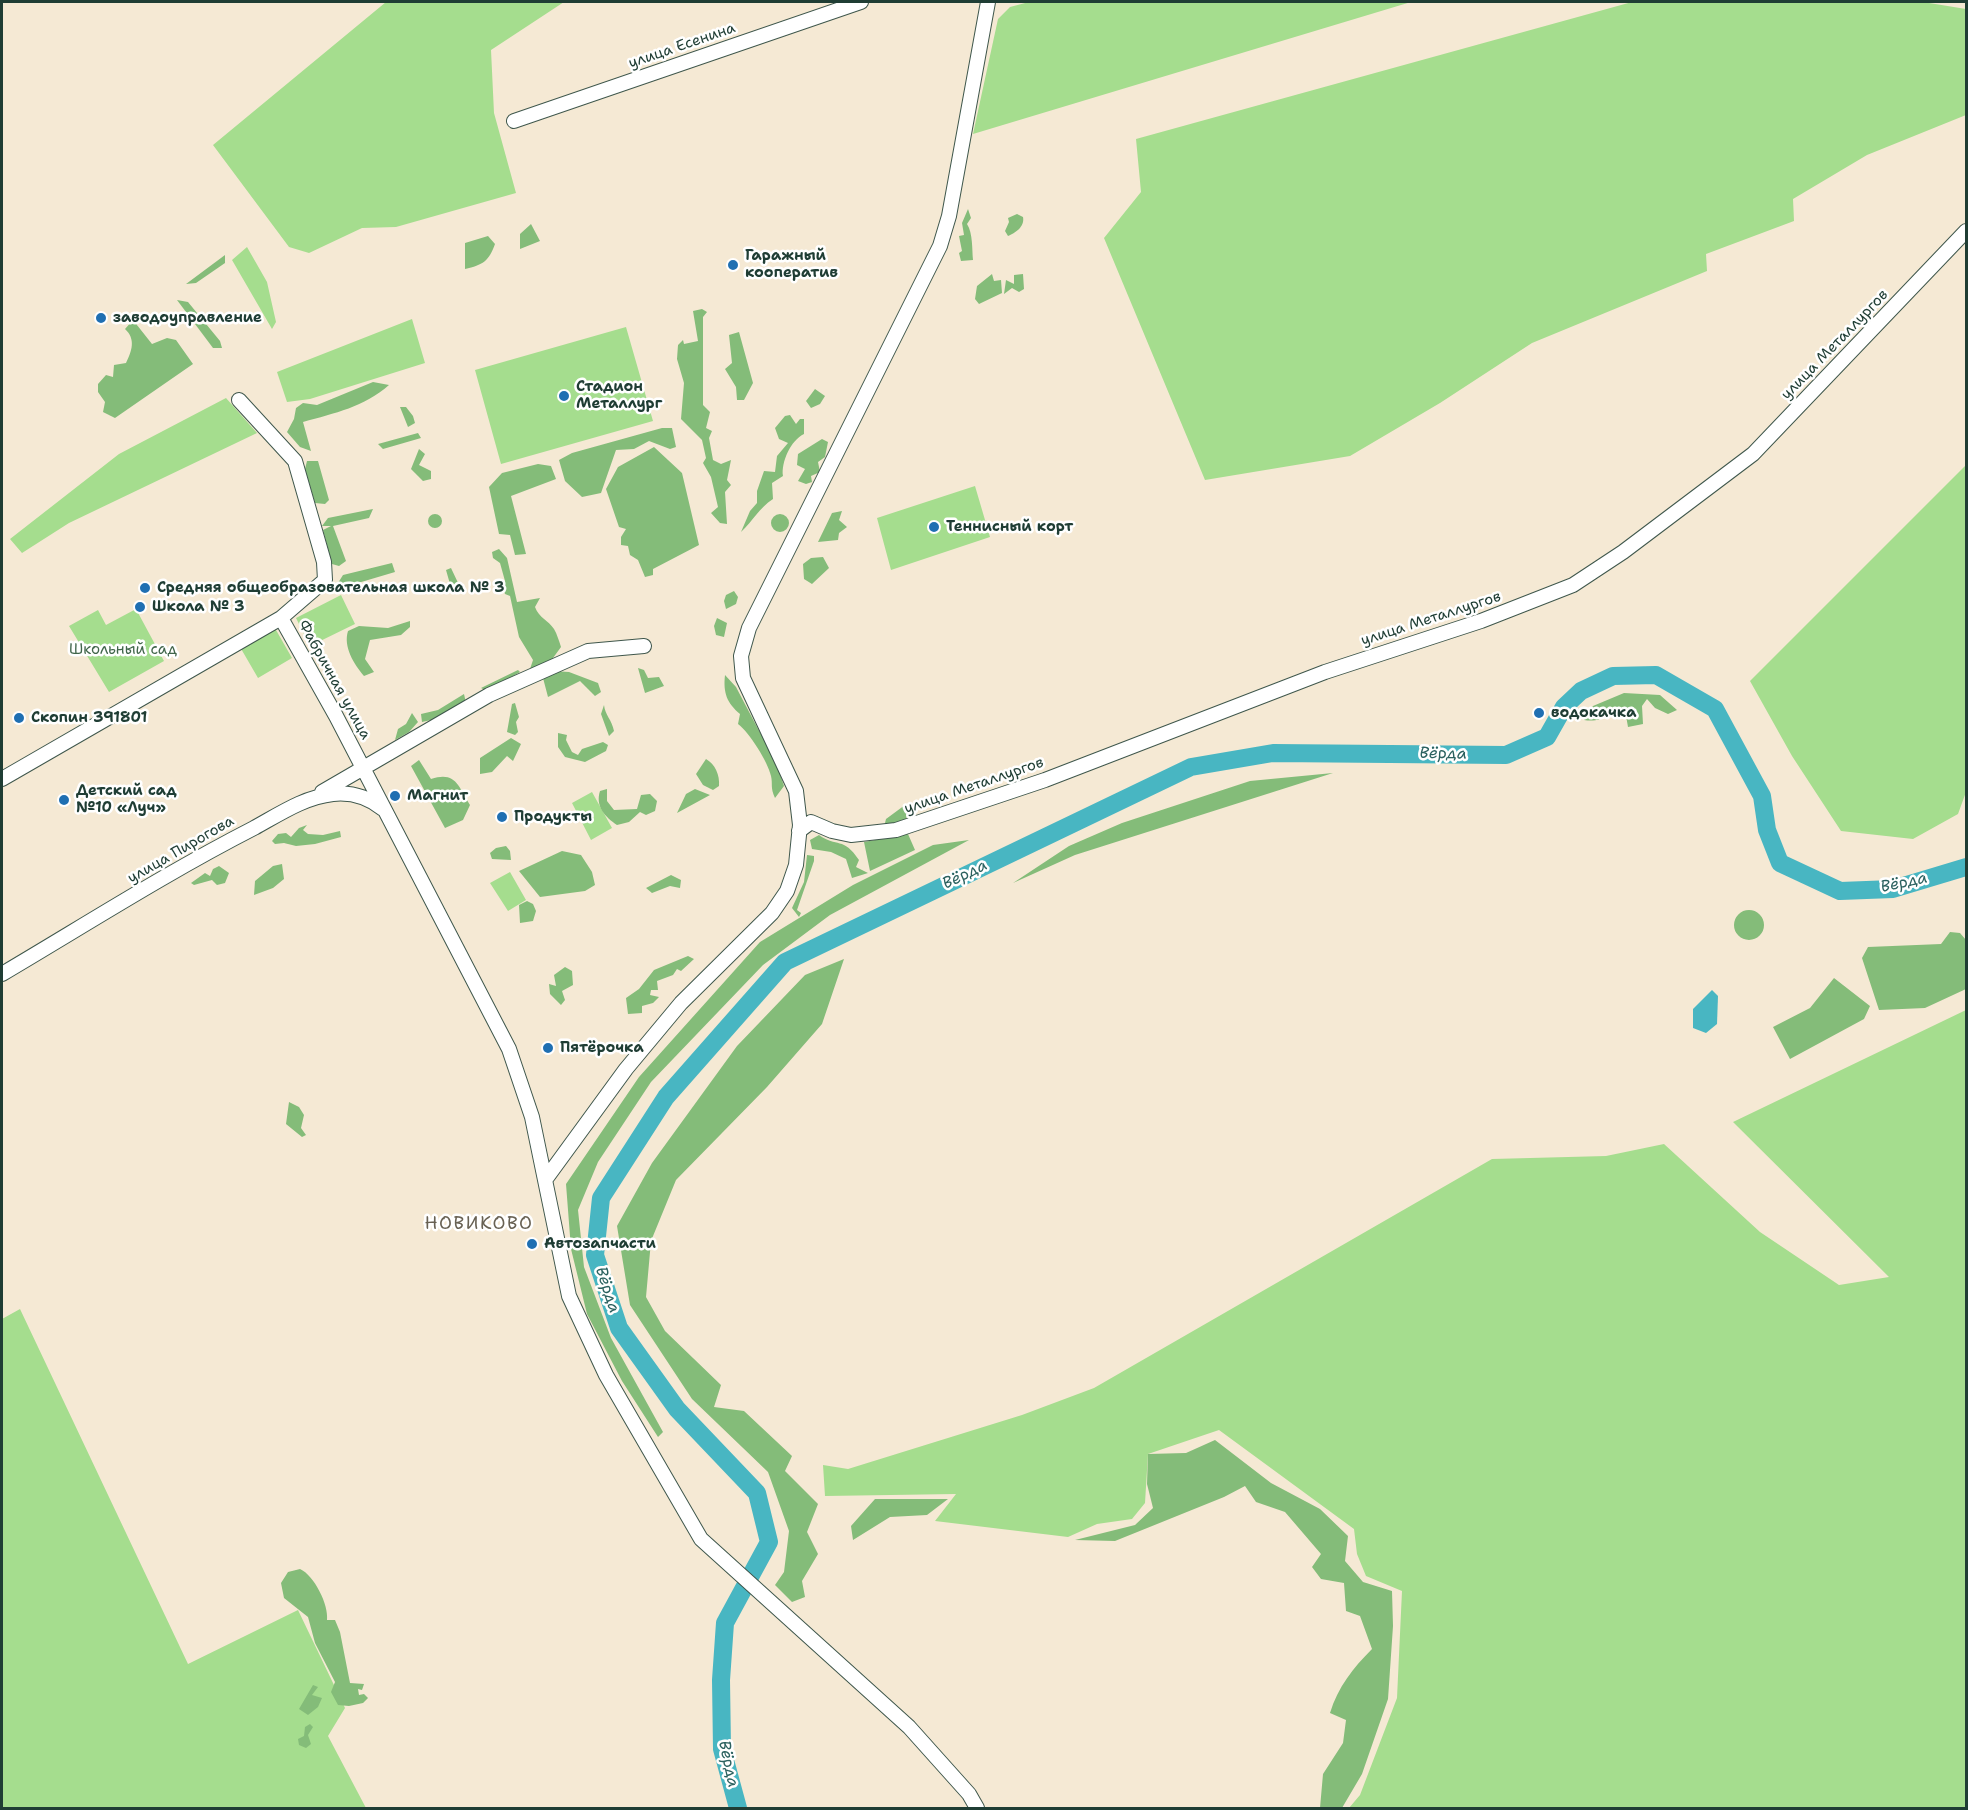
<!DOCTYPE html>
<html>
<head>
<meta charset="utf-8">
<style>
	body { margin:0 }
	#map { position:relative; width:1968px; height:1810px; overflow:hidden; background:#f5e9d4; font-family:"Shantell Sans",sans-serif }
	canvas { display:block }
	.frame { position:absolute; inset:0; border:3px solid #1f3d34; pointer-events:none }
</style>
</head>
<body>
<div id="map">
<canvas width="1968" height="1810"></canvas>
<div class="frame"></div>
</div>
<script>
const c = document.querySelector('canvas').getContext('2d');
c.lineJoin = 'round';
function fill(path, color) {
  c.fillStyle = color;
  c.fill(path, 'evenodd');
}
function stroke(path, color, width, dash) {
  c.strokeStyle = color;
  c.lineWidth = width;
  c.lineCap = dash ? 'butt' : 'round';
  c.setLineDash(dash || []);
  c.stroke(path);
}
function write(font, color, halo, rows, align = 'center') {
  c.font = font + ' "Shantell Sans",sans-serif';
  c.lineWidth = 5;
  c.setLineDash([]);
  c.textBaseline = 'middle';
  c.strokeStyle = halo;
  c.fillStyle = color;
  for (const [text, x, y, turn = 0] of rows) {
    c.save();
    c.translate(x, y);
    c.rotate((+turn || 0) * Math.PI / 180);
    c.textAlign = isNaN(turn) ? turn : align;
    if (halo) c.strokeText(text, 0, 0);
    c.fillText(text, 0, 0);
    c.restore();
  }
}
const green = new Path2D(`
	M386,2H564L491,50L494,113L516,193L396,227L362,228L309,253L289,247L213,145Z
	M1029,2H1411L973,134L998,19L1010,7Z
	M1632,2H1923L1966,9V115L1867,155L1793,199L1794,221L1706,254L1707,271L1532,343L1440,403L1350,456L1205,480L1104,238L1141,192L1136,139Z
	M247,247L267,282L276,322L272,329L232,260Z
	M412,319L425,363L310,399L287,402L277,372Z
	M626,327L653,421L501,464L475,370Z
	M226,398L257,433L69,523L22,553L10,539L119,454Z
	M1966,465V792L1958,814L1913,839L1841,831L1792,756L1750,681Z
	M975,486L990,537L891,570L877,518Z
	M341,595L355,624L310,646L296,618Z
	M136,609L164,661L109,692L69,626L98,610L106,625Z
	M271,628L276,630L292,658L258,678L240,647Z
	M592,792L612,828L591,840L572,803Z
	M510,872L526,900L508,911L490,883Z
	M1966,1010V1808H1349L1360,1795L1397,1698L1402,1591L1366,1576L1357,1554L1354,1529L1219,1430L1148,1454L1145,1503L1132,1519L1097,1524L1068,1537L935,1521L956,1494L825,1496L823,1465L848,1469L1022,1415L1094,1388L1492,1159L1606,1156L1664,1144L1760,1232L1839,1285L1889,1277L1733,1122Z
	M20,1309L188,1664L298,1610L345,1708L328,1736L366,1808H2V1319Z`);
const forest = new Path2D(`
	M968,209L971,218L967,224C973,233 972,250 973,260L961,261L959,253L962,251L959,236L964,235L962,223Z
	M1017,214L1023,217C1025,227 1015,233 1008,236L1005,231L1009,222L1008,218Z
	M531,224L540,241L520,249V234Z
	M488,236L495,244C489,261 483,265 465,269V243Z
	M225,255V263L196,283L186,284Z
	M992,274L994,281L1001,280L1002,293L979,304L975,299L977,286Z
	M1023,274L1024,289L1019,292L1012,288L1004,294L1006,280L1014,284V275Z
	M177,300L188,302L220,341L222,348H213Z
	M702,309L707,312L703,317V405L710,412L706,428L712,431L709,438L713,460L721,464L731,460L727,480L731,485L725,492L727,524L720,523L711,513L718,507L711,477L703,463L706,458L702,440L681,419L684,383L677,359L678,345L683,340L684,344L698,341L693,311Z
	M133,320L152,344L167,338L176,340L193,364L115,418L103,412L105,402L98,392V384L106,375L113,377L114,365L126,363C132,351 136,339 125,329Z
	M739,332L753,383L744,400H737L736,387L725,369L732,363L729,335Z
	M373,382L389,385C364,407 335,413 303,422L311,451L300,447L287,432L294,419L296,408L303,403L317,405Z
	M815,389L825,396L820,404L811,408L806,401Z
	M400,407H406L413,416L415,423L408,427Z
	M790,415L796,424L800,419H804V434C791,440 781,462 783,476L772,483L773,499C759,508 753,521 741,532L750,511L757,503V491L764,471L775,472L777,456L788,443L779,439L775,428L785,416Z
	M662,428H672L676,447L670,449L649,441L634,449L616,450L601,493L582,497L565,481L559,460L572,453Z
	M418,433L421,438L383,449L378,444Z
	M822,439L828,442L825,457L818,462L820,472L811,476L812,482L806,484L798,481L805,469L797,465L798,454Z
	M654,447L682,473L699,545L653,569V575L645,577L638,560L630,555L628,546L621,545V537L626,529L619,527L606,489L618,467Z
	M419,449L425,454L419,465L431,471V479L423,481L411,469Z
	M307,461H318L329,500L325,504L315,503L305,469Z
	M538,464L551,466L556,479L511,496L526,554L515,555L510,535L499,534L489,487L502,473Z
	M373,509L369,518L333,526L346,561L339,566L332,564L323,530L331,526H322L328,518Z
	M842,511L839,520L847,527L839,533L838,540L818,542L832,513Z
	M771 523a9 9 0 1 1 18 0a9 9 0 1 1-18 0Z
	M428 521a7 7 0 1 1 14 0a7 7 0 1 1-14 0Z
	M499,549L507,558L517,602L540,598L535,607C539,618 548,620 554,629C557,634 559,641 561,647L553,658V671L569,672L598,683L601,692L595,696L580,681L548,697L543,678L530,669L533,660L519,637L510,596L505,594L502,585L505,581L500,563L493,558L492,552Z
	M823,557L829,568L812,584L804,579L803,564L811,558Z
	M392,563L395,572L341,588L338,583L343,575Z
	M451,568L460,587L456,591L450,584L446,570Z
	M734,591L738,597L736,604L726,609L724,601L726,595Z
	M717,618L727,623L724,637L716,635L714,626Z
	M410,621V627L401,635L370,640L365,659L374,672L364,676C354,664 343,647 348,631L359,626L388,628Z
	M638,668L644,670L648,678L659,677L664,686L645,693Z
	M518,670L520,672L487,691L481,688Z
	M725,675L736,687L777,765L784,786L775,798C770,787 773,785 771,776C768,762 749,732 738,724L740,714C727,703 723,693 725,675Z
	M1624,693L1660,695L1677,710L1668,714L1655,708L1647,699L1642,706L1643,724L1628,727L1625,710C1607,712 1604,723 1584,720L1593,706Z
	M464,694L466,703L440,718L422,722L421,714L438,710Z
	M515,703L519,717L516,722L518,732L515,735L507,732L512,704Z
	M604,705C605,715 612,720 614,731L609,736L601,714Z
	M412,713L418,722L409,732L395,740L398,729L406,724Z
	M558,733L567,735L566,740L572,752L578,755L582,749L603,742L608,745L606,751L585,762L565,757L558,747Z
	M511,738L521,744L513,761L507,756L492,772L480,774V758Z
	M706,759C715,764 720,775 719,786L713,790L703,785L696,774Z
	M419,760L431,779C456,771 458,786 470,805L463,820L445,828L411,766Z
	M1333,773L1075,855L1013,883L1069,846L1122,823L1250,781Z
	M607,789V801L614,810L637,809L641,795L650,794L657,801L655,811L646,815L640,812L629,822L617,825C605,817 595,806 600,791Z
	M695,789L710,795L677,813L686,794Z
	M905,805L908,813L905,822L884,827L886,819Z
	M307,825L303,830L308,834L323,835L340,831L341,837L315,844L296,846L284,843L275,844L272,841L278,834L286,833L291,837L299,828Z
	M908,834L915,850L870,871L864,842Z
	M819,835C837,848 843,836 859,860L856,867L868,873L852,878L846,859L831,852L812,849L810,840Z
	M969,840L830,915L763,965L651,1082L598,1162L578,1210L584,1267L611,1338L663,1432L658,1437L622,1381L587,1314L571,1249L566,1184L639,1077L760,942L853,885L933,845Z
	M506,846L510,851L511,860L492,859L490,853L496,848Z
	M562,851L581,855L592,872L595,885L585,891L540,897L519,871Z
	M807,855L814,856V861L797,910L801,913L799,917L792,908L804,882Z
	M282,864L284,879L273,888L254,895L255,881L273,866Z
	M219,866L229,873L225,883L217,885L212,880L194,885L191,883L205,873L210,876L213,869Z
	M671,875L681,880L680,888L670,886L652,893L646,888Z
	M527,901L533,904L536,911L533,921L520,923L519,905Z
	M1734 925a15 15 0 1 1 30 0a15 15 0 1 1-30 0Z
	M1950,932L1960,933L1966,940V989L1925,1008L1879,1010L1862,958L1868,947L1941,944Z
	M688,956L694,959L681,971L677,969L673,975L657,981L658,990H651L650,995L659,997L653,1003L642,1006V1013L628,1014L626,998L639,989L654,970Z
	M844,959L822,1024L767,1087L676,1180L651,1241L646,1297L665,1331L721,1385L714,1407L744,1411L792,1456L785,1471L818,1504L807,1532L818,1554L802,1581L805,1597L792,1602L775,1585L784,1572L789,1531L768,1472L692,1399L630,1305L617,1226L652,1163L737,1046L805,975Z
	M565,967L572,971L573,985L562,991L565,1000L561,1005L550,994L549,984L556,986L554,975Z
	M1834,978L1870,1006L1864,1019L1790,1059L1773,1027L1810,1008Z
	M289,1102L299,1107L304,1115L301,1128L306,1135L302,1137L286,1124Z
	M1215,1440L1271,1483L1320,1509L1348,1536L1345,1561L1363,1582L1392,1591L1393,1626L1388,1699L1362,1774L1342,1808H1320L1323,1774L1343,1743L1346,1720L1330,1713C1338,1687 1353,1668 1372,1649L1360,1616L1346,1611L1344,1583L1321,1579L1312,1567L1321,1554L1285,1512L1256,1502L1245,1486L1224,1497L1115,1541L1075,1540L1135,1525L1153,1508L1147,1484L1148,1454L1186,1453Z
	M875,1499H948L927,1515L890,1517L853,1540L851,1526Z
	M300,1569C314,1575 329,1605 327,1620H335L340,1632L350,1683L364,1684L362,1690L358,1689L359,1695L364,1694L368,1698L363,1703L349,1706L338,1705L331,1692L335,1682L315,1643L308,1617L284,1598L281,1583L288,1572Z
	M313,1685L318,1687L312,1695L322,1698L318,1707L308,1715L299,1709Z
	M310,1724L313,1727L308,1735L311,1744L306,1748L299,1745L298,1739L304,1736L305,1727Z`);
const water = new Path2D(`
	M1712,990L1718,996L1717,1024L1706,1033L1693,1028V1009Z`);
const river = new Path2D(`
	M738,1808L722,1749L721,1680L725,1623L769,1542L757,1493L677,1409L619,1328L595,1255L601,1198L666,1097L785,962L1191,767L1273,753L1506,755L1547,737L1564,707L1581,691L1613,676L1656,675L1715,709L1762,796L1767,830L1780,863L1840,891L1893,889L1966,867`);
const minor = new Path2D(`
	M514,121L861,2
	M239,400L295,461L324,562L325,580L281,618L336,716L509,1049L532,1117L545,1180
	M2,779L281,618
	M322,792L489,695L588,651L644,646
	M799,831L811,822L832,831L851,835L896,830L1045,780L1325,672L1481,621L1573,585L1623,552L1753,454L1966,231
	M2,974C85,925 168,872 254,828C278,815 304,797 333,794C352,792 368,797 383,809
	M977,1808L969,1794L909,1727L701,1539L606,1375L569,1296L545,1180L626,1069L681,1003L772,913L787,891L796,865L800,825L796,791L743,678L741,656L749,628L940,246L949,216L988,2`);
const markers = [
	[733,265,6,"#1f6fb2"],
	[101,318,6,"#1f6fb2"],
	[564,396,6,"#1f6fb2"],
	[934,527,6,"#1f6fb2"],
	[145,588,6,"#1f6fb2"],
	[140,607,6,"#1f6fb2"],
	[1539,713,6,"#1f6fb2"],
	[19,718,6,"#1f6fb2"],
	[395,796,6,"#1f6fb2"],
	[64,800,6,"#1f6fb2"],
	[502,817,6,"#1f6fb2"],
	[548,1048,6,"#1f6fb2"],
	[532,1244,6,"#1f6fb2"]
];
const streetNames = [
	["улица Есенина",682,46,-19],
	["улица Металлургов",1835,345,-46],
	["улица Металлургов",1431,619,-18],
	["Фабричная улица",334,680,61],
	["улица Металлургов",974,786,-19],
	["улица Пирогова",181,850,-30]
];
const poiNames = [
	["Гаражный",745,256],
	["кооператив",745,273],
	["заводоуправление",113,318],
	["Стадион",576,387],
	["Металлург",576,404],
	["Теннисный корт",946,527],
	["Средняя общеобразовательная школа № 3",157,588],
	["Школа № 3",152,607],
	["водокачка",1551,713],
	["Скопин 391801",31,718],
	["Детский сад",76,791],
	["№10 «Луч»",76,808],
	["Магнит",407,796],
	["Продукты",514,817],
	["Пятёрочка",560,1048],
	["Автозапчасти",544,1244]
];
const parkNames = [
	["Школьный сад",123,650]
];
const waterNames = [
	["Вёрда",1443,754,1],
	["Вёрда",965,875,-26],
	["Вёрда",1904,883,-12],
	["Вёрда",607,1290,72],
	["Вёрда",728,1764,78]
];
const quarterNames = [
	["НОВИКОВО",479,1224]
];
fill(green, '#a5dd8e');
fill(forest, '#84bc79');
fill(water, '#48b6c2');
stroke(river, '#48b6c2', 18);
stroke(minor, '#3f574c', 16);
stroke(minor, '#fff', 14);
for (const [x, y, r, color] of markers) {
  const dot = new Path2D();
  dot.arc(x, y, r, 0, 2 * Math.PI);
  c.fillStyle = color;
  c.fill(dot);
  stroke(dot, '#fff', 2);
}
write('15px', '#1f3d34', '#fff', streetNames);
write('bold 15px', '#1f3d34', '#fff', poiNames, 'left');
write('15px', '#40654a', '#fff', parkNames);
write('italic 16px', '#2b615f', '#fff', waterNames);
c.letterSpacing = '1.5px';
write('18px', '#686153', '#fff', quarterNames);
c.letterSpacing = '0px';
</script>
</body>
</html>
